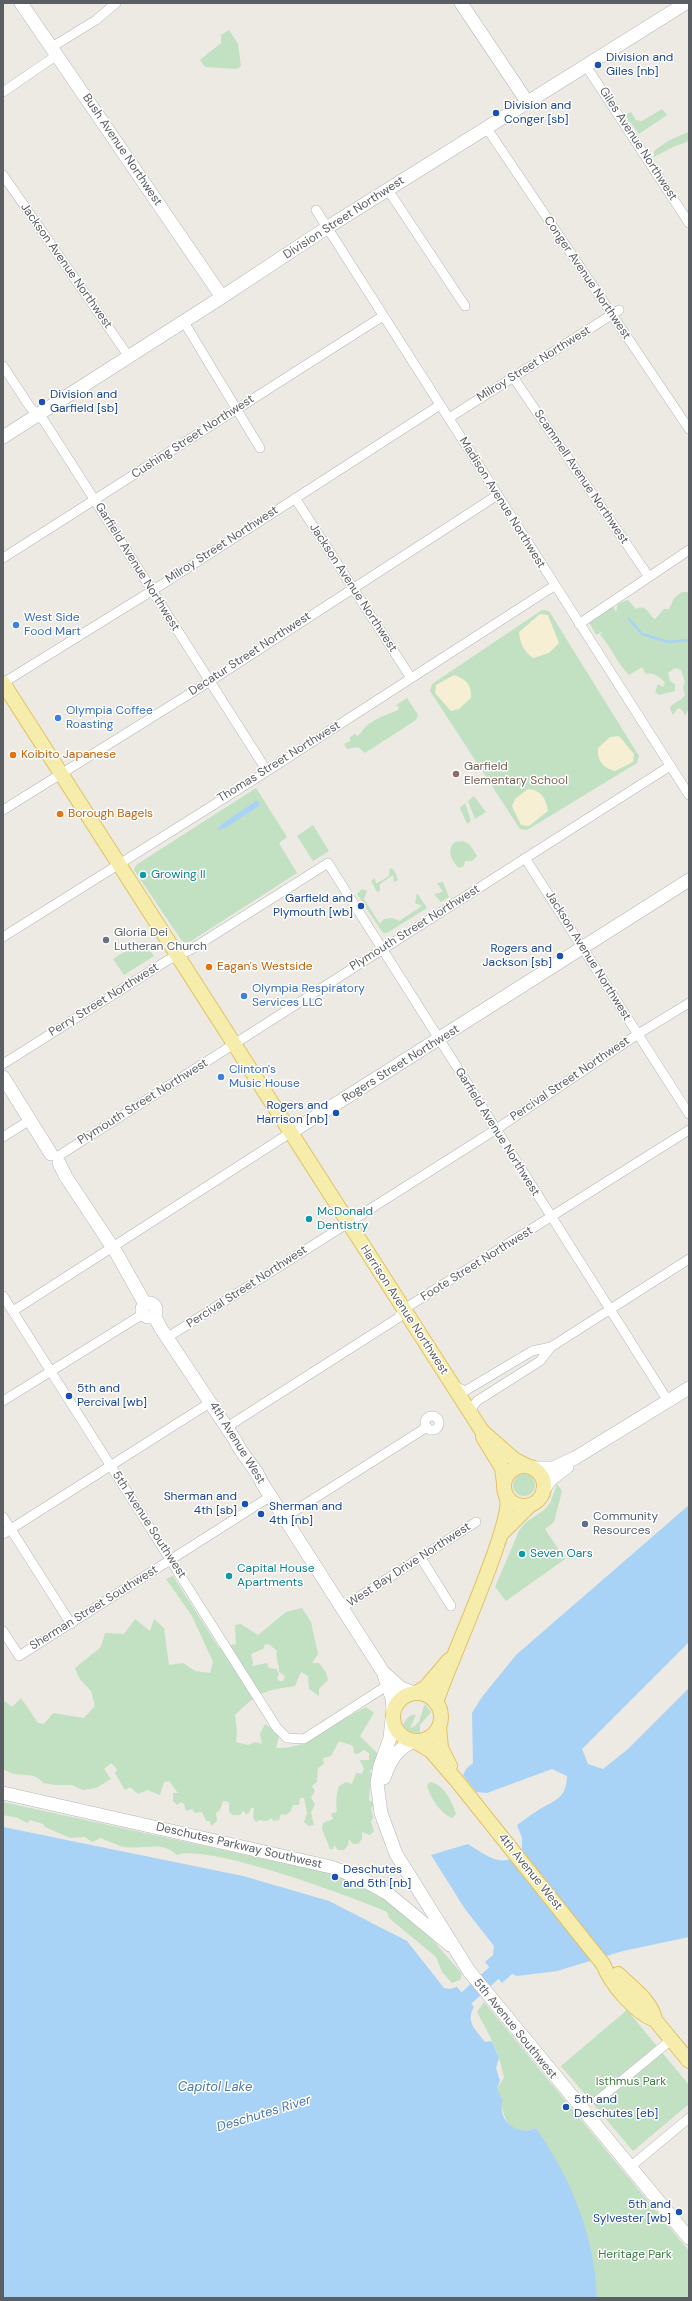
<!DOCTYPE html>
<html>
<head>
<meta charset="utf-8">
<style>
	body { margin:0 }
	#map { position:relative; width:692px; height:2301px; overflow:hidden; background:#eceae2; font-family:"DM Sans",sans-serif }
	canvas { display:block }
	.frame { position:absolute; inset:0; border:4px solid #5b5e62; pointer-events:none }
</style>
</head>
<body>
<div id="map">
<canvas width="692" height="2301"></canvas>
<div class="frame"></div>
</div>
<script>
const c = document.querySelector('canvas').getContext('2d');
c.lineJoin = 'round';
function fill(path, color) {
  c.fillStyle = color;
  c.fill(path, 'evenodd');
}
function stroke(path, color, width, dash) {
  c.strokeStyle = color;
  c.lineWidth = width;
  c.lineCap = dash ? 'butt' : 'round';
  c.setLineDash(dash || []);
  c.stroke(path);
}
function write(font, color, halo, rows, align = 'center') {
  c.font = font + ' "DM Sans",sans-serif';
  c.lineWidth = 3;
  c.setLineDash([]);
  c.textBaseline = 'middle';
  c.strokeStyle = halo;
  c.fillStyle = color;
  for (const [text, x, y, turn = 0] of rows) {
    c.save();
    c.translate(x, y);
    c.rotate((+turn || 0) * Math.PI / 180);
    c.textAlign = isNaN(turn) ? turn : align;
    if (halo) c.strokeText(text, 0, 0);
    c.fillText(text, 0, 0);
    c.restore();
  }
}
const green = new Path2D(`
	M229,30L238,44L241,66L237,69L205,67L200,60L221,43V35Z
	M662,109L667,115L639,134L625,115L631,112L636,120L642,121Z
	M689,129V141L673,147L654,157V151L668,141L688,132Z
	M682,592H689V709L685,715L681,709L678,708L673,715L670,708C674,701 681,702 685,695L683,687L685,682L681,670L675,668L668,673L670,681L675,684V691L659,695L655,692L658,684L663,687L665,683C660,677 653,672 646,674L642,667L629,675C617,664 612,647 600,635L603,631L596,635L589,622L612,605L616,612L618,604L628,600L636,609C648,603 648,616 655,619L664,609H669L674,598Z
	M542,610L549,611L639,756L637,763L527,830L520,829L430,691L432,684Z
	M407,698L418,715L416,720L365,753L358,747L347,749L344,744L350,741V737L355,734L357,736L361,733C367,721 386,715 398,710L399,707L396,705Z
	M256,788L287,837L279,843L297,873L188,943L182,941L134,870L136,865Z
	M474,796L486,812L475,819L468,801Z
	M465,803L471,821L467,824L460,808Z
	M313,825L329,851L313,861L297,836Z
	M463,841L470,845L477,856L472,861H465L464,866L459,868C451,860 446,850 455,842Z
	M390,868L394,870L398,880L394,882L393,875L380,884V891L377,892L371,881L375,878L376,884L389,876Z
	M443,882L449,897L441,902L434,894L443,892L437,883Z
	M362,889L367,891L364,899L380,924L384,919L392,918L399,921L422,906L415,903L417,893L427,908L387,933H383L357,894Z
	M133,946L135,950L148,949L154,956L124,975L113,959Z
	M513 1485a11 11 0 1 1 22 0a11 11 0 1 1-22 0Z
	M557,1484L562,1491L554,1522L545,1529L565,1559L506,1601L495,1587L519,1531L525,1523L544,1510L550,1503Z
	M173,1576L219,1648L236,1644L235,1625L241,1624L258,1635L286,1612L302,1608L311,1622L318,1654L312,1663H319L326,1672L328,1680L319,1689V1696L309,1689L308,1676L301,1672L295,1686C262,1691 259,1692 235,1715L237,1731L236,1742L248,1745L255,1742L262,1744L260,1734L265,1724L274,1730L279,1736L276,1748C301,1749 316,1737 336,1724C345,1718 356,1713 366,1707L374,1713L360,1736L380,1756L370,1772L376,1778L375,1782L370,1785L369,1800L375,1804L371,1808L373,1817L371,1822L374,1831L370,1835L362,1832V1839L358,1844H353L349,1839L348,1845L344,1850H338L334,1845L333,1849H330L322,1829L323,1823L333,1819L331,1814L337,1812C336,1804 336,1794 339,1786L346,1782L352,1784L356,1773L362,1774L364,1769L360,1760H369V1753L364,1750L358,1754L354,1753L353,1746L339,1741L331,1756L323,1758L324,1764L318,1768L317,1782L312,1786L315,1791L311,1797L315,1805L311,1812L314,1825L309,1826L304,1822L307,1813L304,1798H300L299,1805H293L291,1811L286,1815L281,1814L279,1820L273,1821L272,1818L267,1821L259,1820L256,1822L253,1818L254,1808H251L249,1813L245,1814L244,1810L240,1815H233L229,1812V1802L223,1801L220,1810L216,1813L217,1821L211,1826L210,1821H206L202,1812L195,1813L192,1809L186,1811L184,1804L181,1802L177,1805L173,1801V1793H178L169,1781L164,1782L160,1795L147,1790L138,1794L130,1787L125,1790L115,1773L117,1769L111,1763L104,1769L111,1779L96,1788L83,1790L72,1785H56L43,1783C36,1773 26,1776 15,1774C11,1774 7,1771 3,1769V1700L12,1707L21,1698L38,1723L44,1724L53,1713L84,1718L95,1706L91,1691L79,1678L75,1668L101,1647L105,1633L124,1634L135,1619L150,1631L154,1619L164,1628L169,1665L183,1663L195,1671L210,1673L213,1662L192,1616L166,1579ZM265,1644L270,1645L277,1651C275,1659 280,1664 279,1672L285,1676L283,1681H279L277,1678L279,1674L276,1669L269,1668L267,1663L252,1666L253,1662L251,1654L263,1649Z
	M425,1704L431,1712L420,1725V1733L410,1732L403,1726C405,1720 409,1713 416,1715L410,1728C422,1725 420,1714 425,1704Z
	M430,1782C444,1784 452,1801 456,1814L452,1818C440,1813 431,1799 427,1786Z
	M3,1802L310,1869C325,1873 341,1875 355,1881C399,1898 432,1939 462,1974L460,1980L452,1983L442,1972L436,1957L389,1918L387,1912C353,1897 207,1843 177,1855C162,1840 143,1850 124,1847C117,1845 108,1841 101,1838L92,1842L85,1837L70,1838L45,1827L43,1824L30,1820L27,1823L18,1818L3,1815Z
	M484,2002L689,2251V2298H597L592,2256L536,2128C501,2140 505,2109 497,2088L504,2078C500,2053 489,2034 477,2012Z
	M627,2010L689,2085V2104L633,2151L561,2066Z`);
const sand = new Path2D(`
	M540,614L548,615L559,643L549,653L533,658C524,652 520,643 519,632Z
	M454,675C466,679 472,685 471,698L459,709L451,711L435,693L436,685Z
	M619,736L634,754L633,762L615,771C603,768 597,761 598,748L610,737Z
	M528,789C541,790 546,798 548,811L529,826L521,825L512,806L515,799Z`);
const water = new Path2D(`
	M256,801L259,802V806L225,828L217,830L222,824Z
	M689,1505V1642L582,1749L588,1764L603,1769L628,1749L689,1688V1937L623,1951L557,1971L517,1976L512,1974L502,1983L485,1962L493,1955L494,1946L465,1909L431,1855L468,1844C487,1856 504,1871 522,1850V1838L517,1825C524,1820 532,1814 540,1809C557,1799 566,1798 567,1776L552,1769L487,1793L476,1792L463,1775L466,1769L473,1763L472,1713L482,1697L516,1655Z
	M3,1827L243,1876L329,1901L407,1941L444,1988L450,1989L457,1987L474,2007C465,2022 476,2030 485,2042L492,2041L499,2058L496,2068L500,2081L497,2088L501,2098L503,2099C496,2120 517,2137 536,2128C571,2179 595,2236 597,2298H3Z`);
const stream = new Path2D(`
	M629,619L642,634L668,642L689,640`);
const river = new Path2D(`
	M451,2012L494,1973`);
const street = new Path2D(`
	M52,47L96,20L116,3
	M586,66L689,223
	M3,92L57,55
	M486,127L689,429
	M3,175L129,357
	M388,190L465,306
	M316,210L689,795
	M184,322L260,448
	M3,366L30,407L44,421L64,452L267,771
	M513,377L649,577
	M449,418L619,310
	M295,498L411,678
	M3,558L383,316
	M579,624L689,550
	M3,683L158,587L440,405
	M3,810L215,678L496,496
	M525,858L689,1114
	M3,937L258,777L554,586
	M3,1064L168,960L190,950L328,863L668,1401
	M3,1137L30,1120
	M60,1155L670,766
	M3,1296L277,1728L287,1738L304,1739L388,1685
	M13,1311L290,1133
	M168,1337L495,1130L638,1034L689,1003
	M455,1386L465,1391L532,1351L551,1347
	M3,1401L143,1314
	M471,1413L472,1408L477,1401L540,1361L551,1347L689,1259
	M425 1423a7 7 0 1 1 14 0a7 7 0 1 1-14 0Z
	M227,1427L398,1318L404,1309L689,1130
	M3,1517L71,1624
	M285,1517L427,1427
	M3,1534L211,1402
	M421,1558L451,1606
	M343,1607L476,1522
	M3,1631L19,1656L271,1496
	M598,2100L671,2040
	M630,2167L689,2118`);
const secondary = new Path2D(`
	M21,3L222,297
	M461,3L528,103
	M3,437L222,297L328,227L686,3
	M3,1077L51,1154
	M290,1133L689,880
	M59,1163L66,1177L117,1254L145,1304
	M142 1310a7 7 0 1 1 14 0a7 7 0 1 1-14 0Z
	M154,1315L160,1327L235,1440C242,1456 256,1467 262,1483L383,1672L401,1688L414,1693
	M533,1468H553L575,1458L689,1388
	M543,1490L551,1479L567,1467
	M384,1675L392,1698L393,1711
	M392,1719L390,1738L380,1766L377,1783L381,1813L396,1854L469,1971L689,2238
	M384,1778C390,1761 397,1748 414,1741
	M3,1793L331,1867L360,1878L387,1893L450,1945`);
const primary = new Path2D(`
	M3,683L482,1431L515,1460L527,1466
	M483,1437L502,1468L504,1483
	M504 1486a20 20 0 1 1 40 0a20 20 0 1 1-40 0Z
	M502,1533L530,1505
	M393 1717a24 24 0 1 1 48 0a24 24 0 1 1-48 0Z
	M416,1693L426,1687L449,1660
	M436,1703C446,1668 517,1518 506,1496
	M439,1728L441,1748L450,1766
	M416,1742L431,1751L457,1781L603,1964C611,1984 634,2012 655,2020L689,2061
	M618,1974C631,1987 652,2001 655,2020`);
const markers = [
	[598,65,4,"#1a4fb4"],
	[496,113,4,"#1a4fb4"],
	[42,402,4,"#1a4fb4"],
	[16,625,4,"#3f7fe0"],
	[58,718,4,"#3f7fe0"],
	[13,755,4,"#e8710a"],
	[456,774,4,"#8d6e63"],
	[60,814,4,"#e8710a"],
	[143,875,4,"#0f9aa8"],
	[361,906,4,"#1a4fb4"],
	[106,940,4,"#6b7280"],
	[560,956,4,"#1a4fb4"],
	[209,967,4,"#e8710a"],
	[244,996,4,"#3f7fe0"],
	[221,1077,4,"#3f7fe0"],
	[336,1113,4,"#1a4fb4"],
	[309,1219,4,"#0f9aa8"],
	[69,1396,4,"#1a4fb4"],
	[245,1504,4,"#1a4fb4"],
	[261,1514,4,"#1a4fb4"],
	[585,1524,4,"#5c6f8a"],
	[522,1554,4,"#0f9aa8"],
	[229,1576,4,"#0f9aa8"],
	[335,1877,4,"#1a4fb4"],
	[566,2107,4,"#1a4fb4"],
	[679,2212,4,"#1a4fb4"]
];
const transitNames = [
	["Division and",606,58],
	["Giles [nb]",606,72],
	["Division and",504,106],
	["Conger [sb]",504,120],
	["Division and",50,395],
	["Garfield [sb]",50,409],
	["Garfield and",353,899,"right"],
	["Plymouth [wb]",353,913,"right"],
	["Rogers and",552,949,"right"],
	["Jackson [sb]",552,963,"right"],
	["Rogers and",328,1106,"right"],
	["Harrison [nb]",328,1120,"right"],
	["5th and",77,1389],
	["Percival [wb]",77,1403],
	["Sherman and",237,1497,"right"],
	["4th [sb]",237,1511,"right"],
	["Sherman and",269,1507],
	["4th [nb]",269,1521],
	["Deschutes",343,1870],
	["and 5th [nb]",343,1884],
	["5th and",574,2100],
	["Deschutes [eb]",574,2114],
	["5th and",671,2205,"right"],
	["Sylvester [wb]",671,2219,"right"]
];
const streetNames = [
	["Giles Avenue Northwest",638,144,57],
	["Bush Avenue Northwest",122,150,56],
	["Division Street Northwest",344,218,-33],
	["Jackson Avenue Northwest",66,266,55],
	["Conger Avenue Northwest",587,278,56],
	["Milroy Street Northwest",534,364,-32],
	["Cushing Street Northwest",193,437,-33],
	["Scammell Avenue Northwest",581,477,56],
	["Madison Avenue Northwest",502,503,58],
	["Milroy Street Northwest",222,545,-33],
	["Garfield Avenue Northwest",137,567,58],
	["Jackson Avenue Northwest",353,588,57],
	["Decatur Street Northwest",250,654,-33],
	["Thomas Street Northwest",279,762,-32],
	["Plymouth Street Northwest",415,928,-32],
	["Jackson Avenue Northwest",588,956,58],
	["Perry Street Northwest",104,1000,-32],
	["Rogers Street Northwest",401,1064,-32],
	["Percival Street Northwest",570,1079,-34],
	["Plymouth Street Northwest",143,1102,-32],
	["Garfield Avenue Northwest",497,1132,58],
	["Foote Street Northwest",477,1264,-32],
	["Percival Street Northwest",247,1287,-33],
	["Harrison Avenue Northwest",404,1310,57],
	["4th Avenue West",237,1443,58],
	["5th Avenue Southwest",149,1525,57],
	["West Bay Drive Northwest",409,1565,-33],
	["Sherman Street Southwest",94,1608,-32],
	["Deschutes Parkway Southwest",239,1846,13],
	["4th Avenue West",530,1872,51],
	["5th Avenue Southwest",515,2029,51]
];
const shopNames = [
	["West Side",24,618],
	["Food Mart",24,632],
	["Olympia Coffee",66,711],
	["Roasting",66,725],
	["Olympia Respiratory",252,989],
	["Services LLC",252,1003],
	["Clinton's",229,1070],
	["Music House",229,1084]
];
const foodNames = [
	["Koibito Japanese",21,755],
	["Borough Bagels",68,814],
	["Eagan's Westside",217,967]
];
const educationNames = [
	["Garfield",464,767],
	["Elementary School",464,781]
];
const cultureNames = [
	["Growing II",151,875],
	["McDonald",317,1212],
	["Dentistry",317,1226],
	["Seven Oars",530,1554],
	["Capital House",237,1569],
	["Apartments",237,1583]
];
const worshipNames = [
	["Gloria Dei",114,933],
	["Lutheran Church",114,947]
];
const serviceNames = [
	["Community",593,1517],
	["Resources",593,1531]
];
const parkNames = [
	["Isthmus Park",631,2082],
	["Heritage Park",635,2255]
];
const waterNames = [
	["Capitol Lake",215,2088],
	["Deschutes River",264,2114,-17]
];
fill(green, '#c1e1c2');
fill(sand, '#f6efd3');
fill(water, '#a8d2f6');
stroke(stream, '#a8d2f6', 2.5);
stroke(river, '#a8d2f6', 15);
stroke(street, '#b3b5b8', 10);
stroke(secondary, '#b4b6bb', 14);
stroke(primary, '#e2c365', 16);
stroke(street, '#fff', 9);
stroke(secondary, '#fff', 13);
stroke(primary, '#f6edad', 14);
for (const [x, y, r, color] of markers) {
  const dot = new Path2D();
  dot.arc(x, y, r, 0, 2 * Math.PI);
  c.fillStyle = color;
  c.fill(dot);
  stroke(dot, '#fff', 1.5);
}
write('12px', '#164399', '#fff', transitNames, 'left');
write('12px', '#5b5e62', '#fff', streetNames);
write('12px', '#366cbe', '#fff', shopNames, 'left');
write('12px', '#c56008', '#fff', foodNames, 'left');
write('12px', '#785e54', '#fff', educationNames, 'left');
write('12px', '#0d838f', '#fff', cultureNames, 'left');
write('12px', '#5b616d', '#fff', worshipNames, 'left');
write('12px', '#4e5e75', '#fff', serviceNames, 'left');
write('12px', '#3d7e42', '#fff', parkNames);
write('italic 13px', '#4b79ae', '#fff', waterNames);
</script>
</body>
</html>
